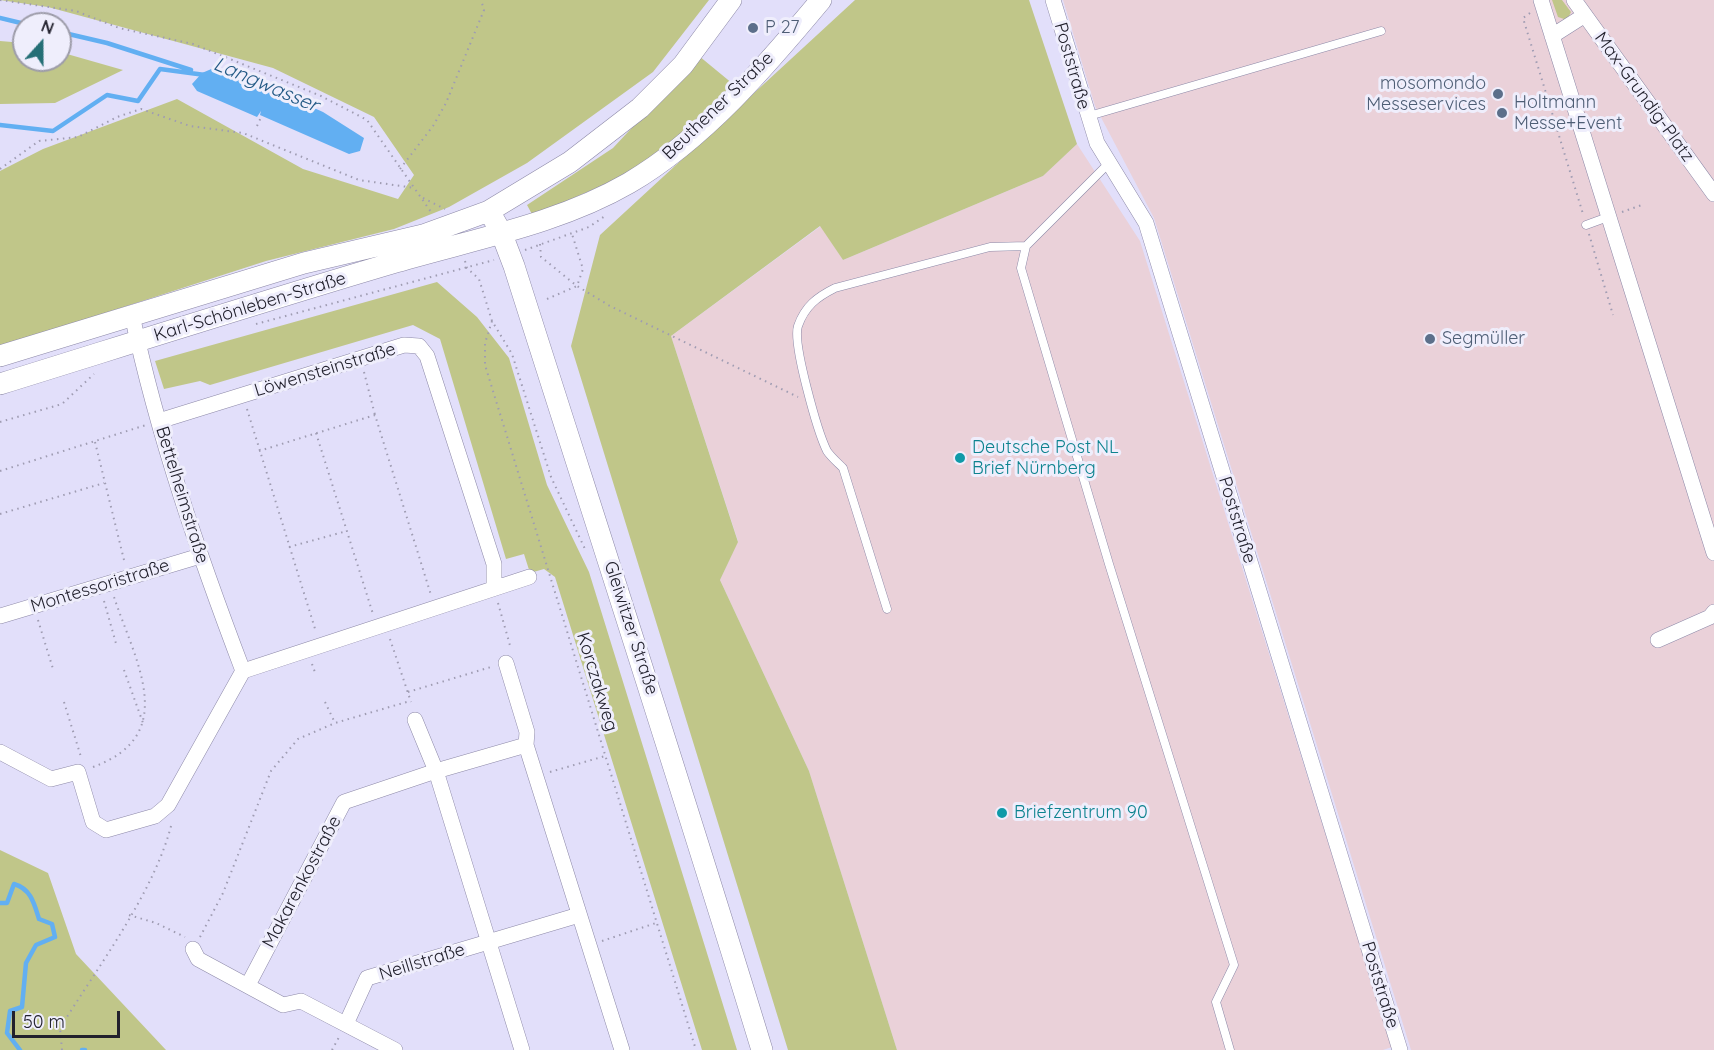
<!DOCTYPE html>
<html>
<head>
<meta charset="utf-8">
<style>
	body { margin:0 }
	#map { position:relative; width:1714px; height:1050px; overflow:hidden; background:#e2dffa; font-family:Quicksand,sans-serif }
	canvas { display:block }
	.north { position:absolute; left:12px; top:12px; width:60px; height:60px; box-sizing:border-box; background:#efeefc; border:2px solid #9d9ca9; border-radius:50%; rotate:21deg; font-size:16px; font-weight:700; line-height:24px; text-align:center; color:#22212d }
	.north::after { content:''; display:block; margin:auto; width:21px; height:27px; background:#256f76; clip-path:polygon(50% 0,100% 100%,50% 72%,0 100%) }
	.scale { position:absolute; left:12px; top:1011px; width:108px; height:27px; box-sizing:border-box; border:3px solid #22212d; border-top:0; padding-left:8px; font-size:18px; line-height:21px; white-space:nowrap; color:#22212d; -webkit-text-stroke:4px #efeefc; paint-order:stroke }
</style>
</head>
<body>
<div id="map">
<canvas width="1714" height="1050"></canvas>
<div class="north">N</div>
<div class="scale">50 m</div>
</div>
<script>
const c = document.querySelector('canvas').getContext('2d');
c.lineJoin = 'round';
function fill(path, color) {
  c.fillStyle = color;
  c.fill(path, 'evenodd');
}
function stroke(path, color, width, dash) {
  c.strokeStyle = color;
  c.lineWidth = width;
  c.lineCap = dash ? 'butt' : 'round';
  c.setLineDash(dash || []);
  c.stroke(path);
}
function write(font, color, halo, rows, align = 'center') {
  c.font = font + ' Quicksand,sans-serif';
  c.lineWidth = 6;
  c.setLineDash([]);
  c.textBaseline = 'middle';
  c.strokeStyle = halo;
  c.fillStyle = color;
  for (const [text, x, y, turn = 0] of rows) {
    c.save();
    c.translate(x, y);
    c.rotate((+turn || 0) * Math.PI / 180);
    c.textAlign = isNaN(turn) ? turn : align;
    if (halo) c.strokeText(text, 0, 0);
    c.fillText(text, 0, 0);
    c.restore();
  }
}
const industrial = new Path2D(`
	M1063,0H1714V1050H1411L1154,218L1095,106Z
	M1077,144L1140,241L1392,1047L1383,1050H897L809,771L720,580L738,541L671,336L821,226L843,260L1043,176Z`);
const green = new Path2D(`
	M0,0H709L653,72L527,163L449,207L394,229L266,261L0,347V171L43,149L177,99L303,169L398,199L414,175L374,117L273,68L48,7Z
	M855,0H1029L1077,144L1043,176L843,260L820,226L671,336L738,542L720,580L809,771L897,1050H788L571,346L600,235Z
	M1552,0H1562L1571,12L1567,20L1558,17Z
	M0,41L24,43V60H60V52L123,70L55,103L0,104Z
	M699,56L733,84L673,141L628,174L533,216L527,205L613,148Z
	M437,282L477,317L509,358L547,485L589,572L737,1050H702L555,577L544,569L530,573L524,554L506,559L440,339L413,325L210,385L200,381L164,389L155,361Z
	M0,850L48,873L76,954L166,1050H0Z`);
const water = new Path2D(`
	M216,67L292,99L291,101L294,99L323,112L364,138L360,151L349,154L260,115L261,111L257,117L197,91L192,84L202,73Z`);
const stream = new Path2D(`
	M0,18L25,24
	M60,32L107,43L191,70
	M0,125L53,131L107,95L138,101L160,69L205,75
	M0,903H7L14,884C31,889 34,903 39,919L52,924L55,937L36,945L26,963L22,1007L10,1011L7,1033L20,1050
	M82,1050H85`);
const path = new Path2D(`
	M0,0L76,11L119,28L193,44L321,96L367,120L431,212
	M1530,13L1523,18L1583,214
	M292,101L296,91
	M257,126L262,115
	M0,169L39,141L78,137L117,117L141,109L190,126L243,133L359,180L415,188
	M400,169L433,126L446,103L484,10L481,0
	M423,198L445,209
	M1622,212L1642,205
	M1589,234L1613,315
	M540,244L541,257L577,286L610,306L798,397
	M525,250L589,227L605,216
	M465,261L467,268L479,279L492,321L512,354L551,477L585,549
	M547,299L577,286L583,269L572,234
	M492,321L485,343V365L696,1050
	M256,324L494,260
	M364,372L375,415
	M247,409L316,632
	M0,422L62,404L94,374
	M316,433L373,614
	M95,442L125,564
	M259,451L375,415L431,595
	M0,471L146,425
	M0,514L104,483
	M289,547L347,531
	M104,601L117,647
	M498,603L511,649
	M38,620L53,669
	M390,639L411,702
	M312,664L316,675
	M124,670L143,723
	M408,692L491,667
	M64,702L81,757
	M325,702L335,723
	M93,767C181,735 135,661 114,597
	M550,772L605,756
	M129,915L156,923L185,937
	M200,937L223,893L271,771L298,739L335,723L410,701
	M602,941L656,923
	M62,1050L60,1028C97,968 156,890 172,822
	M332,1050L339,1037`);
const service = new Path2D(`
	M1089,116L1381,31
	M1108,164L1026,246L1021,268L1109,564L1234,965L1216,1002L1230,1050
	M1586,225L1608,217
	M887,609L843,468C838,463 831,457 827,451C818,433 792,343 798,326C805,306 817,297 835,288L990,247L1026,246`);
const minor = new Path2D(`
	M1053,0L1097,143L1146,223L1400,1050
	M1541,0L1714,553
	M1574,0L1714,194
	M1552,36L1585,15
	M132,315C158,437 199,555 243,671
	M159,421L404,345L419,346L427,356L494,564V588
	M0,616L200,556
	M1658,640L1710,617L1714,612
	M506,663L527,732L526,745
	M243,671L529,577
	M415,720L436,771L522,1050
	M0,752L51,779L78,772L93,822L106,830L155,816L168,805L243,671
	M193,949L198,959L283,1005L301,1001L395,1050
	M248,985L344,802L436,771L526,745L622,1050
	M346,1024L367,978L579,915`);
const secondary = new Path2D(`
	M489,211L501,232L514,266C597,527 682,788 762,1050
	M0,356L304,263L423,235L489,211L570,162L640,108L683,65L731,0
	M0,384C132,343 264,301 396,262C474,239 558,224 629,183C704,139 766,66 821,0`);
const markers = [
	[753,28,6,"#5c6f8a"],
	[1498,94,6,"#5c6f8a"],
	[1502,113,6,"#5c6f8a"],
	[1430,339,6,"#5c6f8a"],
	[960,458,6,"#0f9aa8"],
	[1002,813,6,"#0f9aa8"]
];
const serviceNames = [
	["P 27",765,28],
	["mosomondo",1486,84,"right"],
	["Messeservices",1486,105,"right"],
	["Holtmann",1514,103],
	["Messe+Event",1514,124],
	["Segmüller",1442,339]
];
const streetNames = [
	["Poststraße",1072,66,74],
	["Max-Grundig-Platz",1644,97,54],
	["Beuthener Straße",718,106,-44],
	["Karl-Schönleben-Straße",250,307,-17],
	["Löwensteinstraße",325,370,-17],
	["Bettelheimstraße",182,495,73],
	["Poststraße",1237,520,73],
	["Montessoristraße",100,586,-17],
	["Gleiwitzer Straße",631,628,72],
	["Korczakweg",597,682,73],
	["Makarenkostraße",302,882,-62],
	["Neillstraße",422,962,-17],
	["Poststraße",1380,985,73]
];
const cultureNames = [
	["Deutsche Post NL",972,448],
	["Brief Nürnberg",972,469],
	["Briefzentrum 90",1014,813]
];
const waterNames = [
	["Langwasser",266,85,23]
];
fill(industrial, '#ead1d9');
fill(green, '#c0c689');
fill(water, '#62aff2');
stroke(stream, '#62aff2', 4.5);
stroke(service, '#8d89a8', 9);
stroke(minor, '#8d89a8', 16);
stroke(secondary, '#8d89a8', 22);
stroke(path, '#9f9cb2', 2, [1.5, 4.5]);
stroke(service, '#fff', 8);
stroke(minor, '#fff', 15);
stroke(secondary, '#fff', 21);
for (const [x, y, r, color] of markers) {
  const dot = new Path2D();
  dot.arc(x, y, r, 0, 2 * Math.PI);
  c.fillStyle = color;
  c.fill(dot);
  stroke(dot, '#efeefc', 2);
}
write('18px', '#4e5e75', '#efeefc', serviceNames, 'left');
write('18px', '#22212d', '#efeefc', streetNames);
write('18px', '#0d838f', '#efeefc', cultureNames, 'left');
write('italic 20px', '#245a86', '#efeefc', waterNames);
</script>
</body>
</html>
